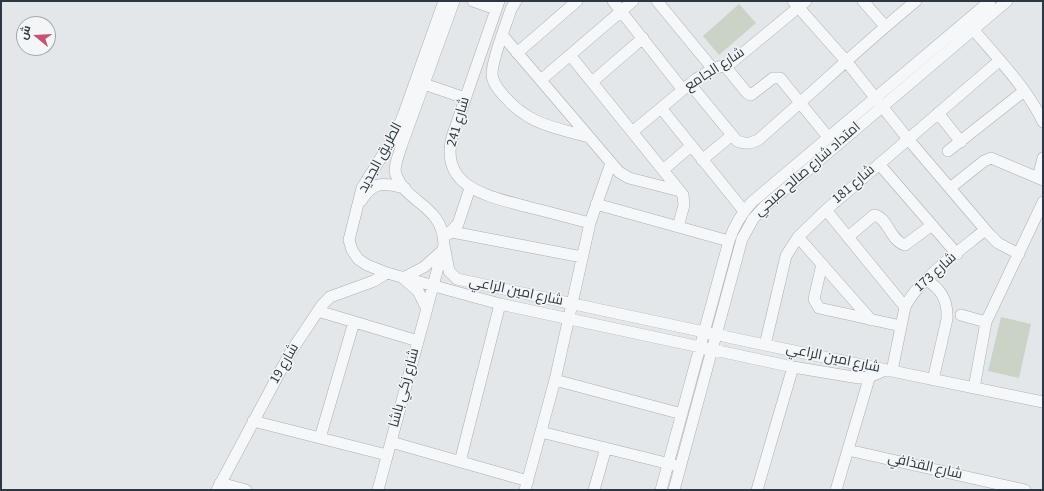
<!DOCTYPE html>
<html>
<head>
<meta charset="utf-8">
<style>
	body { margin:0 }
	#map { position:relative; width:1044px; height:491px; overflow:hidden; background:#e3e7ea; font-family:"Source Sans 3",Cairo,sans-serif }
	canvas { display:block }
	.frame { position:absolute; inset:0; border:2px solid #2c3741; pointer-events:none }
	.north { position:absolute; left:16px; top:16px; width:40px; height:40px; box-sizing:border-box; background:#f3f5f7; border:1px solid #a3a9ae; border-radius:50%; rotate:288deg; font-size:11px; font-weight:700; line-height:16px; text-align:center; color:#2c3741 }
	.north::after { content:''; display:block; margin:auto; width:14px; height:18px; background:#c45374; clip-path:polygon(50% 0,100% 100%,50% 72%,0 100%) }
</style>
</head>
<body>
<div id="map">
<canvas width="1044" height="491"></canvas>
<div class="frame"></div>
<div class="north">ش</div>
</div>
<script>
const c = document.querySelector('canvas').getContext('2d');
c.lineJoin = 'round';
function fill(path, color) {
  c.fillStyle = color;
  c.fill(path, 'evenodd');
}
function stroke(path, color, width, dash) {
  c.strokeStyle = color;
  c.lineWidth = width;
  c.lineCap = dash ? 'butt' : 'round';
  c.setLineDash(dash || []);
  c.stroke(path);
}
function write(font, color, halo, rows, align = 'center') {
  c.font = font + ' "Source Sans 3",Cairo,sans-serif';
  c.lineWidth = 3;
  c.setLineDash([]);
  c.textBaseline = 'middle';
  c.strokeStyle = halo;
  c.fillStyle = color;
  for (const [text, x, y, turn = 0] of rows) {
    c.save();
    c.translate(x, y);
    c.rotate((+turn || 0) * Math.PI / 180);
    c.textAlign = isNaN(turn) ? turn : align;
    if (halo) c.strokeText(text, 0, 0);
    c.fillText(text, 0, 0);
    c.restore();
  }
}
const green = new Path2D(`
	M739,4L756,23L719,55L703,36Z
	M1001,317L1031,324L1019,378L988,371Z`);
const minor = new Path2D(`
	M444,1L403,116L394,137L362,188L349,240L352,250L358,259L367,265L387,273L500,304L793,367L859,378L869,377L886,370
	M473,1L496,9
	M499,1L452,137C439,189 492,197 528,207C549,212 570,218 590,223
	M516,1L511,9C506,25 492,59 492,74C492,82 498,89 503,95C529,125 553,127 589,137
	M613,1L683,90
	M657,1L713,69
	M793,1L846,61L908,139L989,234L998,243L1019,254
	M863,1L885,26
	M973,29C997,58 1027,88 1043,122
	M503,36L619,172L629,178L680,191
	M517,53L577,1
	M570,55L683,195L684,205L678,227
	M725,66L747,93L751,95L773,78H780L828,137
	M541,80L633,1
	M592,82L643,38
	M424,84L465,98
	M690,84L737,141C745,144 750,144 758,140C811,94 862,45 916,1
	M661,108L744,211
	M938,113L961,142
	M632,132L696,79L713,69L731,63L806,1
	M948,151L1024,91
	M702,160L732,135
	M879,164L957,254
	M663,170L691,146
	M1038,178L1043,158
	M950,188L984,161L991,158L1043,180
	M361,201C373,180 385,183 405,188
	M596,204L729,241
	M826,210L905,307
	M452,232L582,257
	M448,234L458,224L470,188
	M798,237L871,320
	M848,237L874,215C888,217 890,241 905,245L932,225
	M444,245L449,271L457,279L765,345L1043,402
	M822,264L814,299L819,308L901,326
	M926,280C942,289 948,301 947,319L933,380
	M427,309L418,291L403,278L424,267L442,251
	M318,311L418,341
	M961,315L986,322
	M765,345L786,256L798,237L826,210L999,61
	M892,371L905,307C917,281 962,249 985,230
	M555,380L682,414
	M974,388L986,322L1043,202
	M253,421L387,455
	M541,432L674,465
	M320,438L354,322
	M391,442L528,481
	M848,450L1025,490
	M460,462L500,304
	M220,483L246,490
	M217,490L290,353L322,305L330,297L374,281L387,273
	M378,490L444,245C443,205 408,205 396,175C393,167 399,155 401,147L454,1
	M525,490L555,380L590,223L611,163
	M594,490L606,448
	M661,490L729,241C734,226 741,214 752,202L990,1
	M674,490L742,239L753,219L764,207L1007,1
	M757,490L793,367
	M836,490L871,372`);
const streetNames = [
	["شارع الجامع",715,70,-33],
	["شارع 241",459,122,-74],
	["الطريق الجديد",381,158,-62],
	["امتداد شارع صالح صبحي",808,170,-41],
	["شارع 181",854,185,-41],
	["شارع 173",936,273,-42],
	["شارع امين الراعي",516,292,12],
	["شارع امين الراعي",833,359,12],
	["شارع 19",285,364,-60],
	["شارع زكي باشا",405,388,-75],
	["شارع القذافي",925,467,13]
];
fill(green, '#cad3c5');
stroke(minor, '#a8afb4', 12);
stroke(minor, '#f5f7f8', 11);
write('14px', '#2c3741', '#f3f5f7', streetNames);
</script>
</body>
</html>
